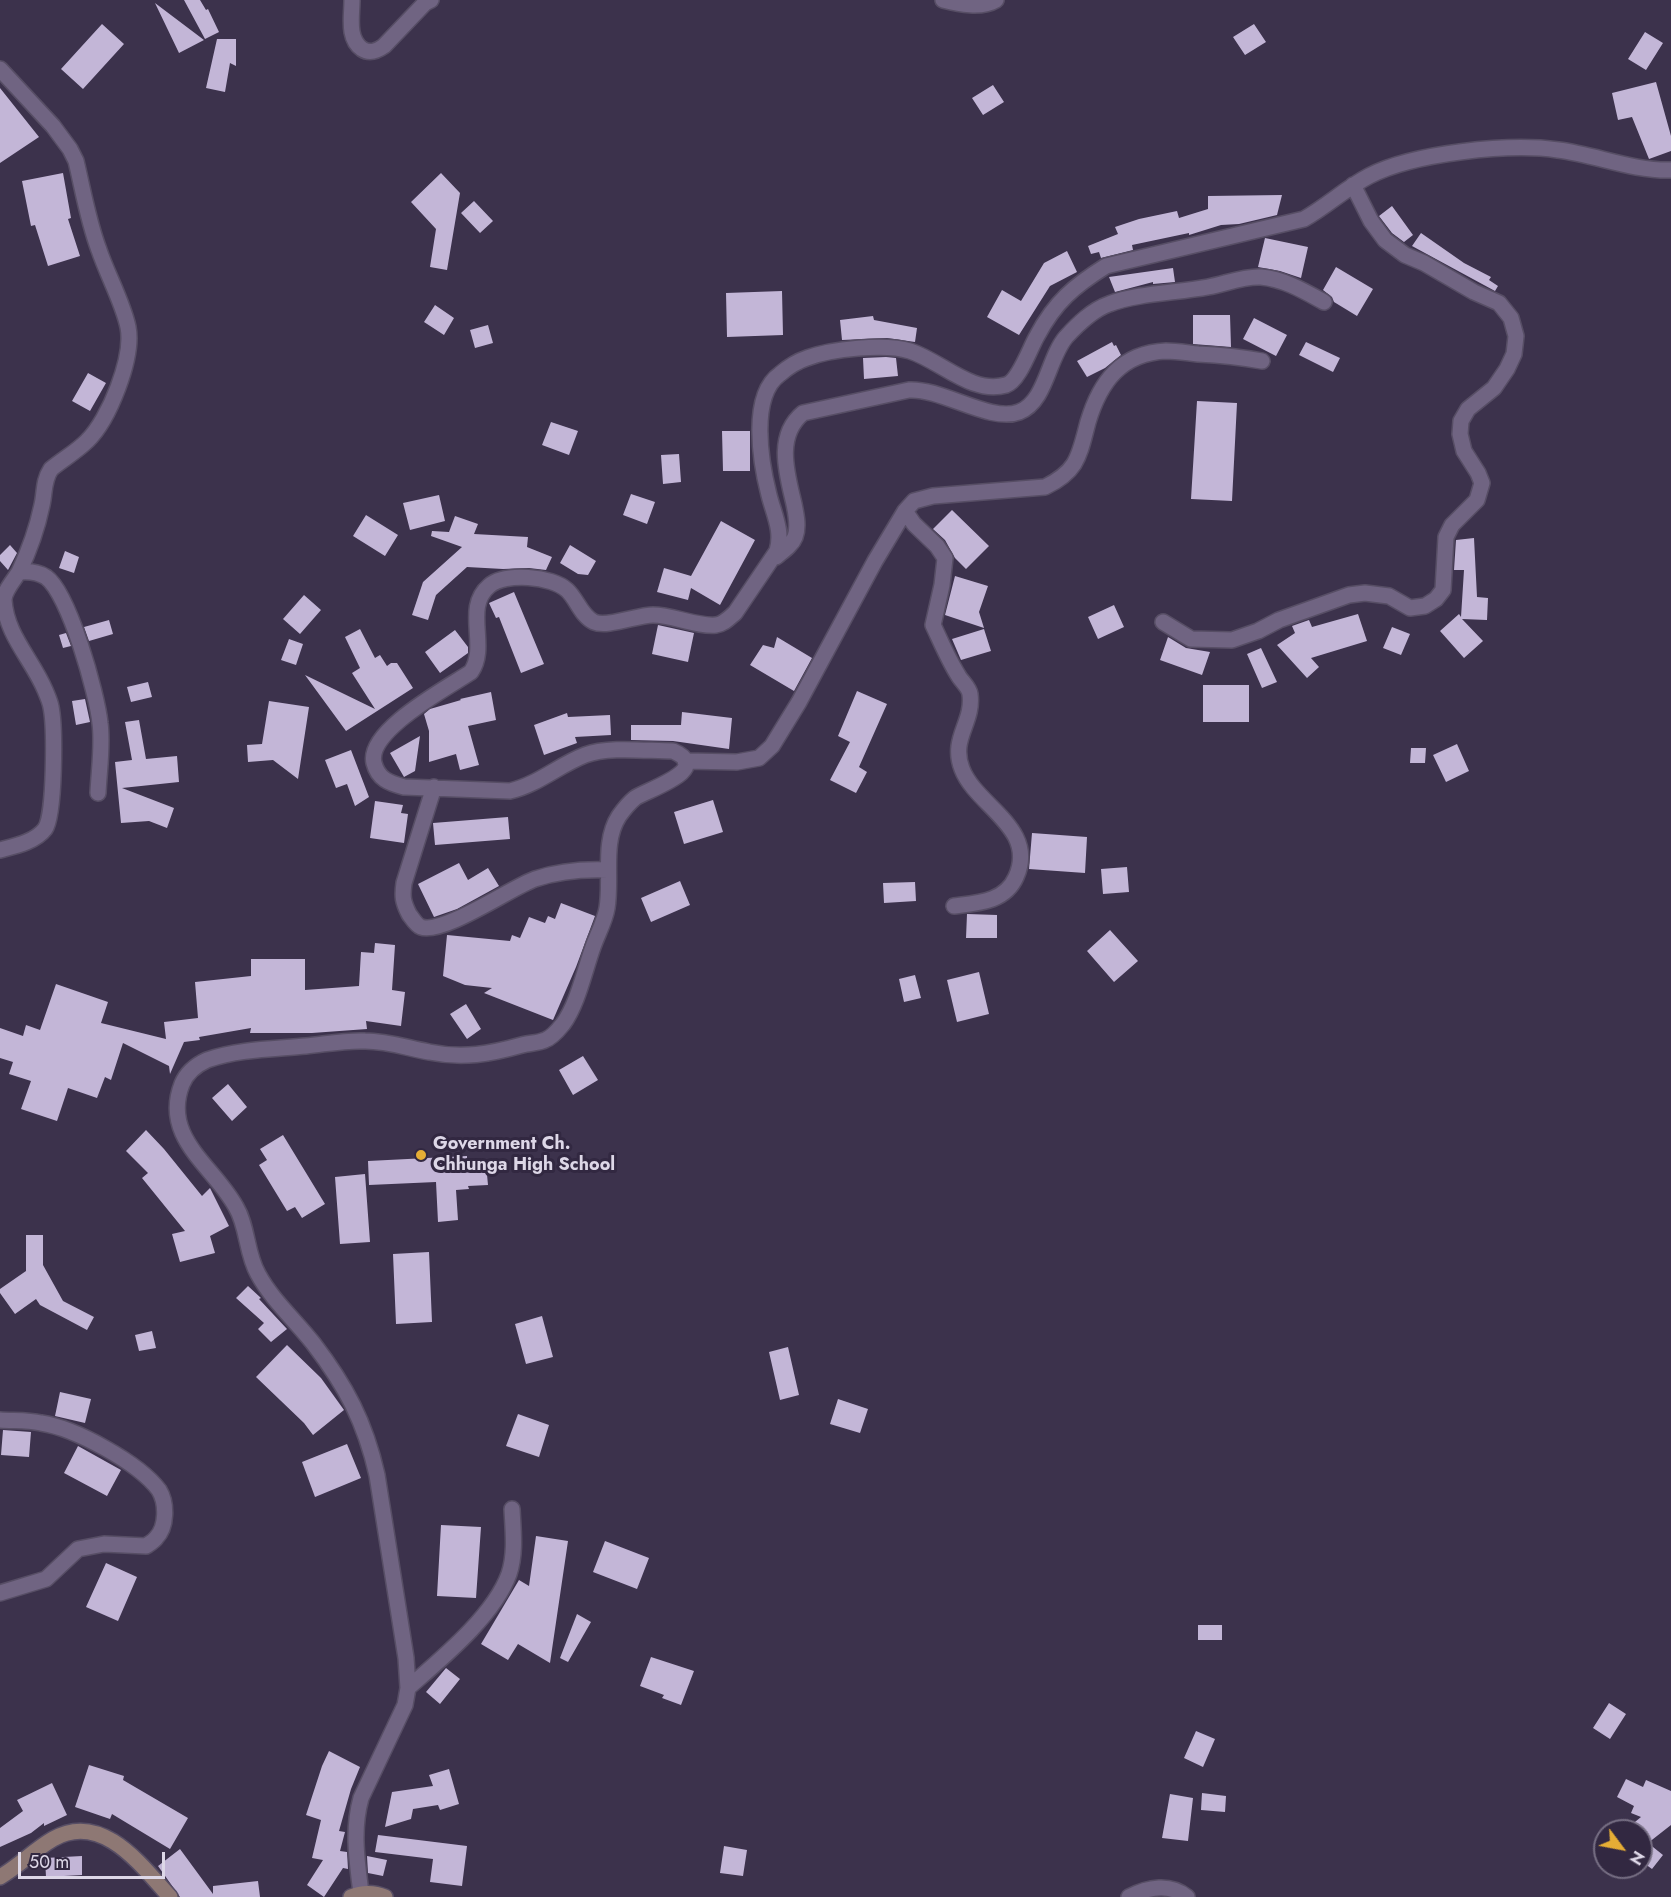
<!DOCTYPE html>
<html>
<head>
<meta charset="utf-8">
<style>
	body { margin:0 }
	#map { position:relative; width:1671px; height:1897px; overflow:hidden; background:#3c324c; font-family:Jost,sans-serif }
	canvas { display:block }
	.north { position:absolute; left:1593px; top:1819px; width:60px; height:60px; box-sizing:border-box; background:#322841; border:2px solid #766e83; border-radius:50%; rotate:122deg; font-size:16px; font-weight:700; line-height:24px; text-align:center; color:#ddd7e7 }
	.north::after { content:''; display:block; margin:auto; width:21px; height:27px; background:#e5ad35; clip-path:polygon(50% 0,100% 100%,50% 72%,0 100%) }
	.scale { position:absolute; left:18px; top:1852px; width:147px; height:27px; box-sizing:border-box; border:3px solid #ddd7e7; border-top:0; padding-left:8px; font-size:18px; line-height:21px; white-space:nowrap; color:#ddd7e7; -webkit-text-stroke:4px #322841; paint-order:stroke }
</style>
</head>
<body>
<div id="map">
<canvas width="1671" height="1897"></canvas>
<div class="north">N</div>
<div class="scale">50 m</div>
</div>
<script>
const c = document.querySelector('canvas').getContext('2d');
c.lineJoin = 'round';
function fill(path, color) {
  c.fillStyle = color;
  c.fill(path, 'evenodd');
}
function stroke(path, color, width, dash) {
  c.strokeStyle = color;
  c.lineWidth = width;
  c.lineCap = dash ? 'butt' : 'round';
  c.setLineDash(dash || []);
  c.stroke(path);
}
function write(font, color, halo, rows, align = 'center') {
  c.font = font + ' Jost,sans-serif';
  c.lineWidth = 6;
  c.setLineDash([]);
  c.textBaseline = 'middle';
  c.strokeStyle = halo;
  c.fillStyle = color;
  for (const [text, x, y, turn = 0] of rows) {
    c.save();
    c.translate(x, y);
    c.rotate((+turn || 0) * Math.PI / 180);
    c.textAlign = isNaN(turn) ? turn : align;
    if (halo) c.strokeText(text, 0, 0);
    c.fillText(text, 0, 0);
    c.restore();
  }
}
const building = new Path2D(`
	M184,0H200L206,10L208,9L219,32L205,39Z
	M155,3L204,40L179,53Z
	M102,24L124,44L83,89L61,69Z
	M1254,24L1266,42L1245,55L1233,37Z
	M1645,32L1663,43L1646,70L1628,59Z
	M217,39H236V66L230,63L225,92L206,88Z
	M1656,82L1671,136V151L1649,159L1632,117L1618,120L1612,93Z
	M993,85L1004,102L983,115L972,98Z
	M0,88L39,137L0,163Z
	M63,173L71,218L68,219L80,256L48,266L35,225L31,226L22,181Z
	M441,173L460,193L447,270L430,267L436,229L411,202Z
	M1282,195L1277,215L1239,224L1221,225L1189,235V233L1132,245L1133,250L1101,258L1099,252L1091,254L1088,246L1118,234L1115,227L1139,219L1177,211L1179,218L1208,209V196Z
	M474,201L493,221L480,233L461,213Z
	M1392,206L1413,235L1404,242L1392,233L1379,216Z
	M1421,233L1464,263L1491,277L1489,280L1498,286L1495,291L1412,246Z
	M1265,238L1308,247L1301,278L1280,271L1258,267Z
	M1067,251L1077,272L1050,286L1019,335L987,317L1002,290L1021,301L1044,263Z
	M1336,267L1373,289L1357,316L1334,302L1332,297L1323,290Z
	M1173,268L1175,282L1153,284V282L1115,292L1109,277Z
	M782,291L783,335L727,337L726,293Z
	M435,305L454,318L444,335L424,322Z
	M1193,315H1230L1231,347L1193,344Z
	M873,316L874,320L917,328L915,342L887,338L842,340L840,320Z
	M1254,318L1287,335L1276,356L1243,339Z
	M488,325L493,343L475,348L470,330Z
	M1112,342L1114,346L1116,345L1121,355L1105,368L1087,377L1077,361Z
	M1306,342L1340,358L1333,372L1299,355Z
	M886,357L896,358L898,376L864,379L863,358Z
	M88,373L106,383L90,411L72,401Z
	M1197,401L1237,403L1232,501L1191,499Z
	M551,422L578,431L569,455L542,445Z
	M722,431H750V471H723Z
	M679,454L681,482L663,484L661,455Z
	M631,494L655,502L647,524L623,515Z
	M439,495L445,521L410,530L403,503Z
	M952,510L989,546L966,569L955,558L945,540L933,529Z
	M366,515L398,535L385,556L353,536Z
	M455,516L478,524L474,534L528,537L527,547L552,557L546,570L529,568L503,569L467,567L436,595L428,620L412,615L423,582L462,547L431,536L432,531L449,532Z
	M721,521L755,540L720,605L691,588L688,600L657,592L664,568L691,576Z
	M1474,538L1477,597L1488,598L1487,620L1462,619L1483,641L1464,658L1440,631L1459,614L1461,617L1464,570H1454L1456,540Z
	M10,545L17,553L8,570L0,561V555Z
	M570,545L596,561L588,575L578,574L560,563Z
	M65,551L79,557L74,573L59,568Z
	M955,576L988,586L979,612L984,628L945,615Z
	M514,592L544,664L521,673L499,617L496,618L489,603Z
	M304,595L321,610L300,634L283,619Z
	M1114,605L1124,627L1098,639L1088,617Z
	M1358,614L1367,641L1311,658L1319,667L1307,678L1277,645L1295,633L1292,626L1309,620L1312,627Z
	M109,620L113,634L89,641L84,627Z
	M658,625L694,633L688,662L652,654Z
	M1392,627L1410,634L1401,655L1383,648Z
	M360,629L375,658L380,655L387,666L391,663H397L413,688L346,731L305,675L375,709L352,673L360,668L345,637Z
	M984,629L991,651L961,660L952,639Z
	M455,630L468,647V653L440,673L425,652Z
	M66,633L71,646L63,648L59,635Z
	M777,637L812,658L794,691L750,665L763,645L774,648Z
	M1168,637L1186,648L1210,652L1202,675L1160,660Z
	M289,639L303,644L296,665L281,660Z
	M1261,648L1277,682L1262,688L1247,654Z
	M148,682L152,697L131,702L127,687Z
	M1203,685H1249V722H1203Z
	M857,691L887,704L859,767L867,772L856,793L830,780L850,742L838,736Z
	M491,692L496,720L468,726L479,765L460,770L456,754L429,762V731L424,714L430,709L461,700L460,699Z
	M85,699L90,722L76,725L72,701Z
	M269,701L309,707L298,779L273,760L248,762L247,745L262,744Z
	M682,712L732,718L729,749L673,741L631,740V725H681Z
	M567,713L568,717L610,715L611,735L575,737L577,743L544,755L534,725Z
	M139,720L146,759L177,756L179,782L122,788L174,808L167,828L149,821L121,823L115,762L132,760L125,722Z
	M420,736L415,771L404,777L390,753Z
	M1457,744L1469,771L1446,782L1433,755Z
	M1411,748H1426L1425,763H1410Z
	M351,750L369,797L355,806L347,784L336,788L325,760Z
	M713,800L723,832L684,844L674,812Z
	M375,801L403,805L401,813L408,814L404,843L370,838Z
	M508,817L510,839L435,845L433,823Z
	M1032,833L1087,837L1085,873L1029,869Z
	M459,863L468,880L488,868L499,886L457,909L434,917L418,884Z
	M1127,867L1129,892L1103,894L1101,869Z
	M680,881L690,905L651,922L641,898Z
	M915,882L916,901L884,903L883,883Z
	M561,903L595,916L576,967L553,1020L484,993L492,988L465,985L443,976L447,935L510,941L512,935L520,938L529,917L545,923L548,916L555,919Z
	M967,914L997,915V938H966Z
	M1110,930L1138,961L1114,982L1087,951Z
	M375,943L395,945L392,990L405,992L401,1026L366,1021L367,1029L312,1033H250L251,1028L199,1037L200,1040L184,1042L170,1074L169,1066L123,1043L111,1080L105,1077L97,1098L68,1088L57,1121L21,1109L31,1081L9,1074L13,1062L0,1058V1028L23,1036L26,1025L40,1030L56,984L108,1002L101,1023L166,1039L164,1022L198,1018L195,982L251,976V959H305V990L359,986L361,952L374,953Z
	M979,972L989,1014L957,1022L947,980Z
	M915,975L921,998L904,1002L899,979Z
	M466,1004L481,1029L467,1039L450,1014Z
	M583,1056L598,1080L573,1095L559,1070Z
	M228,1084L247,1107L232,1121L212,1098Z
	M146,1130L164,1149L202,1196L210,1188L229,1226L210,1236L215,1253L180,1262L172,1234L185,1231L142,1178L148,1173L126,1151Z
	M283,1135L325,1204L302,1218L295,1207L287,1211L259,1165L267,1160L260,1149Z
	M467,1156V1166L486,1164L488,1185L468,1186L469,1189L456,1190L458,1220L438,1222L436,1182L369,1185L368,1161Z
	M365,1174L370,1242L340,1244L335,1177Z
	M26,1235H43V1265L63,1301L94,1317L87,1330L40,1305L36,1299L15,1314L0,1293V1289L26,1271Z
	M429,1252L432,1322L396,1324L393,1254Z
	M248,1286L261,1298L259,1299L287,1329L271,1342L258,1329L264,1323L236,1298Z
	M542,1316L553,1357L526,1364L515,1324Z
	M152,1331L156,1348L139,1351L135,1335Z
	M287,1345L321,1378L344,1410L313,1435L304,1423L256,1377Z
	M788,1347L799,1395L780,1400L769,1352Z
	M60,1392L91,1399L85,1423L55,1416Z
	M838,1399L868,1409L860,1433L830,1424Z
	M518,1414L549,1425L539,1457L506,1446Z
	M3,1430L31,1432L29,1457L1,1455Z
	M347,1444L361,1478L315,1497L302,1462Z
	M78,1446L121,1470L107,1496L64,1473Z
	M441,1525L481,1527L476,1598L437,1596Z
	M536,1536L568,1541L550,1663L518,1644L508,1660L481,1644L519,1580L529,1586Z
	M605,1541L649,1558L637,1589L593,1572Z
	M106,1563L137,1577L118,1621L86,1607Z
	M577,1614L591,1622L568,1662L560,1658Z
	M1198,1625H1222V1640H1198Z
	M651,1657L694,1671L681,1705L662,1698L664,1695L640,1686Z
	M446,1668L460,1679L440,1704L426,1692Z
	M1609,1703L1626,1714L1610,1739L1593,1728Z
	M1196,1731L1215,1739L1203,1767L1184,1758Z
	M329,1751L360,1767L351,1789L339,1831L345,1832L340,1851L347,1852L348,1869L343,1868L324,1897L307,1885L323,1860L312,1858L321,1820L306,1815L322,1766Z
	M89,1765L124,1776L123,1780L188,1818L170,1849L112,1814L110,1819L75,1807Z
	M449,1769L459,1804L440,1810L438,1805L413,1809L411,1819L385,1827L392,1792L433,1786L429,1775Z
	M1626,1779L1643,1787L1646,1780L1671,1791V1825L1648,1843L1663,1855L1652,1869L1641,1861V1831H1624L1641,1817L1631,1813L1634,1806L1617,1797Z
	M52,1783L67,1815L44,1826V1823L31,1833L0,1847V1828L23,1811L17,1800Z
	M1202,1793L1226,1796L1225,1812L1201,1810Z
	M1170,1794L1193,1798L1188,1841L1162,1838Z
	M378,1835L467,1846L462,1886L430,1882L433,1859L375,1852Z
	M724,1846L747,1850L743,1876L720,1873Z
	M180,1849L213,1894V1886L258,1881L260,1897H180L158,1866Z
	M82,1856V1875L46,1877L45,1858Z
	M367,1856L387,1860L383,1876L368,1873Z`);
const street = new Path2D(`
	M352,0C352,17 347,38 362,49C370,54 377,51 384,46L425,3L431,0
	M943,0C959,4 981,9 996,0
	M0,69L53,126L70,149L76,161C83,190 88,221 99,250C107,274 123,303 128,327C134,357 109,420 87,441C76,452 63,459 51,469C43,481 45,492 42,505C37,529 29,551 19,572
	M905,511L914,524L937,546L945,558L942,585L933,625C941,642 948,659 958,675C961,681 969,687 970,694C974,723 950,738 962,769C976,806 1038,828 1016,877C1005,902 978,903 954,906
	M776,557C783,551 792,545 795,537C799,527 796,514 794,504C787,474 775,436 803,413L909,390C942,388 990,423 1019,412C1046,402 1048,358 1066,337C1078,324 1092,310 1109,304C1138,293 1176,293 1208,287C1225,284 1243,276 1261,277C1284,279 1304,291 1324,302
	M1163,622L1191,639L1232,640L1258,631L1279,620L1349,595L1365,593L1389,596L1410,608L1425,606L1436,599L1443,590L1446,537L1452,525L1477,500L1482,483L1478,473L1464,451L1460,434L1461,421L1468,409L1494,388L1507,369L1514,354L1516,336L1511,318L1499,303L1474,292L1424,263L1405,255L1385,240L1371,221L1353,185
	M685,761L737,762L759,758L772,746L799,702L875,561L905,511L914,501L933,496L1045,487C1078,471 1079,456 1088,422C1100,382 1121,353 1166,351C1176,351 1188,353 1198,354C1220,355 1240,357 1262,361
	M434,787L404,883C402,897 403,902 409,914C412,918 416,925 421,927C443,935 512,887 535,879C559,871 583,869 608,870
	M0,850C15,846 35,842 45,829C55,815 55,727 51,707C50,701 47,695 45,690C32,659 6,635 4,600C4,591 14,580 19,572C28,571 38,572 46,577C69,593 97,694 100,723C103,745 99,770 98,793
	M0,1420C13,1421 28,1420 41,1423C75,1428 139,1463 159,1490C167,1503 167,1527 156,1538C154,1541 149,1544 146,1546L104,1544L78,1549L46,1579L0,1593
	M408,1688C441,1659 494,1616 509,1574C516,1553 513,1530 512,1509
	M361,1893C357,1861 352,1830 361,1798L405,1705L408,1688L406,1658L377,1475C365,1422 346,1386 313,1343C295,1320 272,1300 258,1274C246,1253 248,1227 236,1207C214,1166 161,1138 182,1084C187,1072 196,1065 207,1060C238,1049 274,1049 306,1046C326,1044 346,1040 365,1041C388,1041 407,1048 429,1052C463,1059 490,1054 522,1045C529,1043 539,1043 545,1040C551,1038 559,1029 563,1024C578,1003 584,972 593,947C597,935 605,921 607,908C612,879 602,842 619,816C624,809 629,803 635,798C646,790 715,769 673,751C647,751 609,746 585,755C559,765 537,785 510,791L404,787C389,783 378,779 374,763C366,731 447,688 471,672C489,646 463,608 489,586C505,572 552,576 567,590C577,599 581,616 594,622C607,628 637,615 653,615C673,615 697,627 716,625C724,624 729,618 735,613L777,551C783,531 774,515 769,495C761,464 749,396 780,374C787,368 798,361 807,358C831,349 885,343 910,351C941,361 972,395 1006,385C1019,381 1030,348 1037,336C1055,302 1074,286 1106,266L1304,219C1327,206 1346,188 1369,176C1413,153 1509,143 1558,150C1597,155 1632,171 1671,170
	M1129,1897C1148,1887 1170,1883 1187,1897`);
const secondary = new Path2D(`
	M0,1877C19,1866 34,1850 53,1839C102,1811 141,1865 170,1897
	M351,1897C363,1892 373,1892 385,1897`);
const markers = [
	[421,1155,6,"#e5ad35"]
];
const poiNames = [
	["Government Ch.",433,1145],
	["Chhunga High School",433,1166]
];
fill(building, '#c3b6d7');
stroke(street, '#574e65', 18);
stroke(secondary, '#574e65', 18);
stroke(street, '#706482', 15);
stroke(secondary, '#8e7874', 15);
for (const [x, y, r, color] of markers) {
  const dot = new Path2D();
  dot.arc(x, y, r, 0, 2 * Math.PI);
  c.fillStyle = color;
  c.fill(dot);
  stroke(dot, '#322841', 2);
}
write('bold 18px', '#ddd7e7', '#322841', poiNames, 'left');
</script>
</body>
</html>
